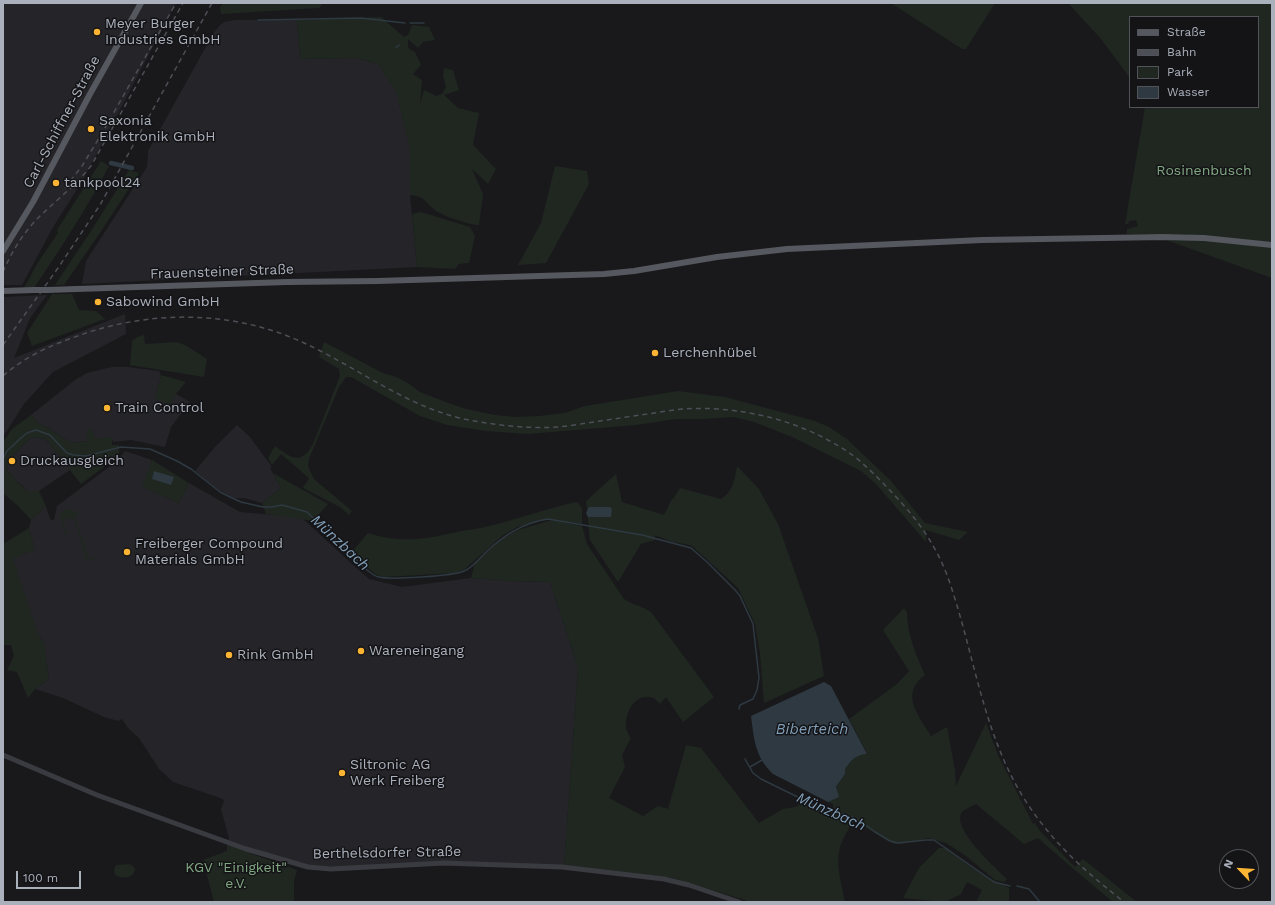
<!DOCTYPE html>
<html>
<head>
<meta charset="utf-8">
<style>
	body { margin:0 }
	#map { position:relative; width:1275px; height:905px; overflow:hidden; background:#19191c; font-family:"Work Sans",sans-serif }
	canvas { display:block }
	.frame { position:absolute; inset:0; border:4px solid #abb1bc; pointer-events:none }
	.legend { position:absolute; left:1129px; top:16px; width:130px; height:92px; box-sizing:border-box; background:#141417; border:1px solid #505359; margin:0; padding:5px 7px; list-style:none; font-size:12px; color:#abb1bc }
	.legend li { display:flex; align-items:center; gap:8px; height:20px }
	.legend b { width:20px; border:1px solid #505359 }
	.north { position:absolute; left:1219px; top:849px; width:40px; height:40px; box-sizing:border-box; background:#141417; border:1px solid #505359; border-radius:50%; rotate:295deg; font-size:11px; font-weight:700; line-height:16px; text-align:center; color:#abb1bc }
	.north::after { content:''; display:block; margin:auto; width:14px; height:18px; background:#fbb433; clip-path:polygon(50% 0,100% 100%,50% 72%,0 100%) }
	.scale { position:absolute; left:16px; top:871px; width:65px; height:18px; box-sizing:border-box; border:2px solid #abb1bc; border-top:0; padding-left:5px; font-size:12px; line-height:14px; white-space:nowrap; color:#abb1bc; -webkit-text-stroke:3px #141417; paint-order:stroke }
</style>
</head>
<body>
<div id="map">
<canvas width="1275" height="905"></canvas>
<div class="frame"></div>
<ul class="legend">
<li><b style="height:5px;background:#565860"></b>Straße</li>
<li><b style="height:5px;background:#4d4f56"></b>Bahn</li>
<li><b style="height:11px;background:#1f2720"></b>Park</li>
<li><b style="height:11px;background:#2e3941"></b>Wasser</li>
</ul>
<div class="north">N</div>
<div class="scale">100 m</div>
</div>
<script>
const c = document.querySelector('canvas').getContext('2d');
c.lineJoin = 'round';
function fill(path, color) {
  c.fillStyle = color;
  c.fill(path, 'evenodd');
}
function stroke(path, color, width, dash) {
  c.strokeStyle = color;
  c.lineWidth = width;
  c.lineCap = dash ? 'butt' : 'round';
  c.setLineDash(dash || []);
  c.stroke(path);
}
function write(font, color, halo, rows, align = 'center') {
  c.font = font + ' "Work Sans",sans-serif';
  c.lineWidth = 3;
  c.setLineDash([]);
  c.textBaseline = 'middle';
  c.strokeStyle = halo;
  c.fillStyle = color;
  for (const [text, x, y, turn = 0] of rows) {
    c.save();
    c.translate(x, y);
    c.rotate((+turn || 0) * Math.PI / 180);
    c.textAlign = isNaN(turn) ? turn : align;
    if (halo) c.strokeText(text, 0, 0);
    c.fillText(text, 0, 0);
    c.restore();
  }
}
const built = new Path2D(`
	M3,3H176L84,178L52,229L22,285H3Z
	M235,20H297L300,59L356,58L378,64L396,90L410,150V195L417,267L82,284L86,261L147,167L148,151L213,34L219,26L224,22Z
	M47,295L30,318L14,358L125,314L126,334L53,372L24,404L3,437V297Z
	M112,367H128L159,371L161,375L155,398L176,394L190,402L171,427L165,447L131,440L113,442L112,438L95,439L92,430L88,441L73,443L65,439L49,428L39,424L31,415L75,380L87,373Z
	M237,425L250,437L272,467L270,468L281,488L262,503L244,498H233L217,489L195,471L215,447Z
	M32,437L45,439L56,452L70,463V470L39,491H27L23,486L14,479L12,474L6,471L12,456Z
	M125,451L152,460L143,487L179,503L189,483L240,512L286,516L303,519L353,565L369,579L402,587L471,578L506,581L550,582L578,668L564,867L447,863L338,867L307,865L227,842L229,838L221,809L224,801L223,799L173,782L159,769L139,738L128,728L122,719L118,721L104,717L63,698L35,689L49,679L45,652V644L37,632L12,559L35,549L29,528L31,520L46,506L50,519L52,520H54L57,506L117,461Z`);
const green = new Path2D(`
	M223,3H323L319,8L221,14L220,7Z
	M891,3H995L966,49H962Z
	M1068,3H1272V242L1178,234H1127V229L1138,226L1136,220L1129,221L1128,224H1125L1145,107H1258V17H1130V78L1101,39Z
	M381,17L404,37L408,35L412,25L429,27L435,40L423,42L418,48L408,39V48L415,52L421,65L413,74L422,80L420,104L424,90L436,96L442,94L446,87L443,76L444,68L453,70L459,90L444,95L458,108L479,113L473,145L496,169L488,184L472,169L483,194L479,225C470,225 442,216 435,210C423,201 427,197 410,195V150L396,91L378,64L356,58L300,59L297,20Z
	M101,161L109,166C87,208 61,248 34,288H24L37,264L58,233L57,230Z
	M555,166L587,171L589,184L546,263L518,265L541,223Z
	M129,170L139,173L102,230L64,285H55L93,228Z
	M421,212L470,227L475,236L469,263L459,264L455,269L417,267L412,214Z
	M1166,240H1208L1272,248V278Z
	M52,294H72L79,310L96,311L105,319L32,346L27,333Z
	M144,335L145,344L177,342L187,346L207,359L204,377L130,365L132,341L137,337Z
	M324,342L383,373L396,377L408,383L420,392L443,401L466,409L495,415L515,417L539,416L565,413L585,406L678,391L725,397L815,421L829,427L847,439L891,481L925,523L968,532L959,540L926,530V542L876,484L861,471L792,437L754,422L734,417L703,419H676L636,425L528,434L486,431L447,425L420,416L351,377H346L339,387L309,459L308,466L314,479L352,511L349,515L340,507L303,488L309,478L281,454L272,465L268,458L275,446C291,458 301,466 313,444L340,376L339,369L319,357Z
	M161,375L186,382L176,394L170,406L155,398Z
	M31,415L39,424L49,428L65,439L73,443L88,441L85,431L92,429L95,439L106,437L112,438V445H119V453L117,457L81,484L70,470L69,462L56,452L45,439L32,437L12,456L6,471L12,474C15,481 22,485 27,491H39L46,506L31,520L18,506L3,493V442L12,429Z
	M152,460L189,483L179,503L142,487Z
	M737,466L759,489L778,524L818,638L824,676L764,703L760,653L755,624L738,588L692,546L686,544L672,542L655,535V540L641,544L618,582L590,540L586,501L616,474L622,502L664,515L672,499H673L680,488L721,499C733,492 735,478 737,466Z
	M273,473L328,504L313,521L266,514L262,503L281,488Z
	M576,502L578,503L582,508V524L546,519L517,527L502,536L465,569L456,573L383,577L375,574L351,553L368,533C402,544 427,539 461,531C469,530 477,529 485,527C515,520 545,509 576,502Z
	M67,509L78,512V515H75L89,560L94,556V560L89,561L88,559H83V556L85,555L74,518L71,519L68,517L66,519V521L63,522L67,532L70,531V533L66,534L60,517L61,512Z
	M552,520L582,526L587,544L624,599C633,605 642,606 651,612L714,697L683,722L666,697L660,704C657,701 654,697 650,697C634,694 625,713 626,727C626,731 629,735 631,738L622,755L625,767L609,798L643,816L658,806L668,809L686,745L701,748L759,823L783,809L795,807L805,802L833,812V804L828,802L834,799L836,788L845,774V769C853,760 855,755 867,753L849,719L897,684L909,671L883,630L904,608L907,612C907,634 916,655 925,675C899,694 919,716 931,736L947,727L955,770L956,786L986,723L998,755L1033,824L1035,823L1039,830L1075,867L1083,859L1137,902H1113L1070,866L1038,838L1024,844L976,804C972,806 965,809 962,812C950,828 997,869 1007,879L1004,882L995,880L966,856L946,843L928,838L901,844H894L854,821C831,853 838,866 845,902H751L673,878L564,865L578,668L550,582L506,581L471,578L475,563L503,538L518,530Z
	M29,528L35,549L13,559L37,632L45,644V652L49,679L35,689L28,698L17,672L7,670L14,656L11,645H4L3,637V544Z
	M227,842L252,854L297,870L294,881V902H214L203,860L227,851Z
	M939,848H947L968,865L987,877L1009,888V902H976L982,890L967,882L961,894L945,902L903,898L919,868Z
	M130,864L134,867L135,869C134,879 122,879 115,875L114,870L116,865Z`);
const water = new Path2D(`
	M154,471L174,477L171,485L152,479Z
	M589,507H610L612,509L611,517H588L586,513Z
	M824,682L831,686L867,754C855,755 852,760 845,769V774L836,787L839,797L828,802L773,774C755,757 754,739 751,716Z`);
const stream = new Path2D(`
	M258,20L361,18L405,23
	M410,23H424
	M398,46L399,45
	M396,47H397
	M3,459L7,451L21,438L27,433L36,430L50,435L67,453L74,455L86,456L121,447L150,449L177,461L191,469L220,492L230,497L241,502L263,507H272L282,505L307,512L366,569C371,573 374,576 379,577C390,580 454,576 464,571C472,568 479,559 485,553C503,536 522,523 548,519L642,535L691,548L707,562L735,590L740,596L753,624L759,678L757,690L753,699L740,705L739,709
	M745,759L753,773L761,779L814,805L850,816L863,823L875,832L890,841L898,843L926,840H934L994,882L1010,886
	M750,767L762,760
	M1017,886L1029,889L1040,902`);
const canal = new Path2D(`
	M111,163L132,168`);
const minor = new Path2D(`
	M3,755L97,795L246,849L308,867L331,869L444,863L562,867L664,879L689,885L739,902`);
const major = new Path2D(`
	M3,251L33,202L90,94L141,3
	M47,290L287,282L378,281L604,274L634,271L717,257L787,249L982,240L1163,237L1204,238L1272,245
	M3,291L34,290`);
const rail = new Path2D(`
	M65,188L82,166L101,135L176,3
	M3,272C11,253 22,235 36,220C54,202 75,186 91,166L183,3
	M3,345L58,268L100,205L212,3
	M3,376C23,358 47,347 72,338C146,310 229,309 302,342C357,367 405,406 464,419C494,425 526,429 557,427C571,426 586,423 600,421C627,417 654,413 681,409C741,405 806,421 855,457C871,470 885,485 899,500C919,522 936,546 947,575C972,644 980,718 1015,783C1031,813 1055,842 1080,865C1094,878 1109,890 1124,902`);
const majorBridge = new Path2D(`
	M34,290H47`);
const markers = [
	[97,32,4,"#fbb433"],
	[91,129,4,"#fbb433"],
	[56,183,4,"#fbb433"],
	[98,302,4,"#fbb433"],
	[655,353,4,"#fbb433"],
	[107,408,4,"#fbb433"],
	[12,461,4,"#fbb433"],
	[127,552,4,"#fbb433"],
	[361,651,4,"#fbb433"],
	[229,655,4,"#fbb433"],
	[342,773,4,"#fbb433"]
];
const poiNames = [
	["Meyer Burger",105,24],
	["Industries GmbH",105,40],
	["Saxonia",99,121],
	["Elektronik GmbH",99,137],
	["tankpool24",64,183],
	["Sabowind GmbH",106,302],
	["Lerchenhübel",663,353],
	["Train Control",115,408],
	["Druckausgleich",20,461],
	["Freiberger Compound",135,544],
	["Materials GmbH",135,560],
	["Wareneingang",369,651],
	["Rink GmbH",237,655],
	["Siltronic AG",350,765],
	["Werk Freiberg",350,781]
];
const streetNames = [
	["Carl-Schiffner-Straße",62,122,-62],
	["Frauensteiner Straße",222,272,-2],
	["Berthelsdorfer Straße",387,853,-1]
];
const parkNames = [
	["Rosinenbusch",1204,171],
	["KGV \"Einigkeit\"",236,868],
	["e.V.",236,884]
];
const waterNames = [
	["Münzbach",340,543,43],
	["Biberteich",812,730],
	["Münzbach",831,812,24]
];
fill(built, '#252529');
fill(green, '#1f2720');
fill(water, '#2e3941');
stroke(stream, '#2e3941', 1.5);
stroke(canal, '#2e3941', 4.5);
stroke(minor, '#3a3b41', 5);
stroke(major, '#565860', 6);
stroke(rail, '#4d4f56', 1.5, [5, 4]);
stroke(majorBridge, '#565860', 6);
for (const [x, y, r, color] of markers) {
  const dot = new Path2D();
  dot.arc(x, y, r, 0, 2 * Math.PI);
  c.fillStyle = color;
  c.fill(dot);
  stroke(dot, '#141417', 1.5);
}
write('14px', '#abb1bc', '#141417', poiNames, 'left');
write('14px', '#abb1bc', '#141417', streetNames);
write('14px', '#82a883', '#141417', parkNames);
write('italic 15px', '#819fb8', '#141417', waterNames);
</script>
</body>
</html>
